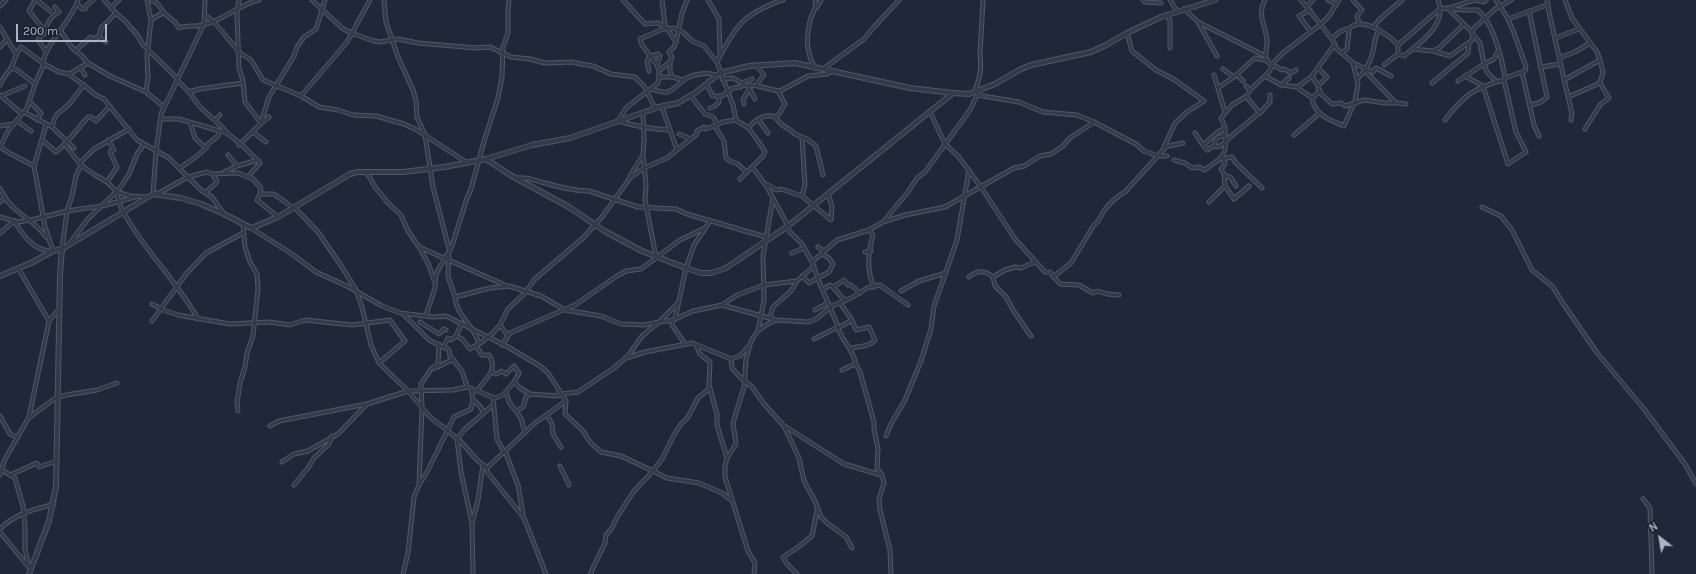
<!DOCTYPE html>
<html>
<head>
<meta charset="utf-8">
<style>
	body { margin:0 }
	#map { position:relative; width:1696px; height:574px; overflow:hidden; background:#1f2839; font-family:Karla,sans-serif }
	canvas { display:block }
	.north { position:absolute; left:1640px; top:518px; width:40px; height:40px; -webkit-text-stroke:3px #181f2d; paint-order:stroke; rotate:329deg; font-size:11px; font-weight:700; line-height:16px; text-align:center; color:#adb4c6 }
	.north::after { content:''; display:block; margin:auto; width:14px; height:18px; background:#adb4c6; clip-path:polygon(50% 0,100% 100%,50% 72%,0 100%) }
	.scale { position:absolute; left:16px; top:24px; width:91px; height:18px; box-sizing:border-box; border:2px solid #adb4c6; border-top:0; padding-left:5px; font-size:12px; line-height:14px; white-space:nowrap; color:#adb4c6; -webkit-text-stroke:3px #181f2d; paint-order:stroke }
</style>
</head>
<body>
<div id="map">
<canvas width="1696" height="574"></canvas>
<div class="north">N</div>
<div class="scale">200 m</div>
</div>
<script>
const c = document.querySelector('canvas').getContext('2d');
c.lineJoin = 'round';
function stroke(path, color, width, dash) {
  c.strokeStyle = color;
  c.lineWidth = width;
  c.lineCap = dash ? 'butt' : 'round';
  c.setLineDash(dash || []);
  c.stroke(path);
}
const minor = new Path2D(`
	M35,0L29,11L41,26L44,34
	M37,0L50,11
	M104,0L116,13L126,22L138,36L143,45L175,76L177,80L189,92L200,107L223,128L227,133
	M151,0L157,3L165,14L175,22L179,28C186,25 195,27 203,25C224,20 240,4 259,0
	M239,0L237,15L239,68L243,81L245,102L261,123
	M312,0L342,28L351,33L374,41L380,42L398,39L418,43L476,48L490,47L511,57L530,59L545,63L572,62L581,64L593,66L611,74L635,77L644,86L654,106L659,107
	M384,0L386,22L398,57L413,90L416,101L417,117L425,135L433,187L449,249L448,276L455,297L490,288L509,286L541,296L565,310L601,316L621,324L644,325L659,322L679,302
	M623,0L645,24L658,23L667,28
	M662,0L665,25L676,42
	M708,0L719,19L720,55
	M1143,0L1145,2L1161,3
	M1170,0L1177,11
	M1265,0C1256,15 1267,27 1267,42C1267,49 1264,54 1267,61C1271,66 1277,66 1282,70L1284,69L1291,73L1296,70
	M1301,0L1332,39L1336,48L1341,53L1347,49L1349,31L1346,29L1339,32L1332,39
	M1328,0L1336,4
	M1353,0L1362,10L1357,16L1359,23
	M1496,0L1508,19L1514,33L1526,67L1525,71L1522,72L1534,125L1539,136
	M1547,0L1550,17L1572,114L1571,120
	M77,3L82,9H85L86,6L93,0
	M0,6L6,0
	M1307,6L1313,0
	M817,7L821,0
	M111,8L119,0
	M1447,8L1468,28L1480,43L1484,64L1487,72L1497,82
	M1449,8L1474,0L1484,2L1486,0
	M1184,9L1198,22L1217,56
	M1310,10L1299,16L1311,32
	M1529,11L1547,97L1541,102L1531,105
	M205,15L215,23L240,53L251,60L263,80L301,96L319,107L338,110L353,115L376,116L404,124L417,130L466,162
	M1167,15L1170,21V48
	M1508,19L1547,5
	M151,20L164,12
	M1198,22L1265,56
	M0,27L16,54
	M60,30L73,49L81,55L88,63
	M1347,30C1356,22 1363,23 1373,27L1381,18L1402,0
	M1379,30L1392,39L1398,45
	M1127,33L1132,51L1156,70L1175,80L1204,101L1187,112L1175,123L1164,147L1183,143
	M98,36L106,42
	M1555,38L1579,29
	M0,47L7,39
	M1413,49L1432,51L1438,49L1464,24
	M76,50L91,37L94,40L100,34L101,28L116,13
	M46,51L38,40C47,31 46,18 59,12L55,7
	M1433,51L1450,56L1468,43
	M1398,54L1404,56C1421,42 1448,24 1438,0
	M1559,58L1575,52L1590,43
	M670,62V71L672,77
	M717,62C723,50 736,26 747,18C756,11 772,3 783,0
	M1353,63L1373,72L1376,68L1391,76
	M756,65L764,75L756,85
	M1384,65L1398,54V45L1441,8L1462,10H1478C1493,23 1502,58 1505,78
	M80,67L85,75
	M1541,67L1560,64
	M11,68L17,70L35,84
	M815,68C806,52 806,39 810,21C812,11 817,11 815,0
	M823,69L864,39L874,27L899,0
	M1223,69L1234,77
	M1319,69L1327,77L1318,86L1319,92L1312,98C1314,115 1330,120 1344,126L1355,101L1358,84L1353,63L1342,53
	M1367,69V73L1396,103L1406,104
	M649,71L647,61L650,56L658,54L660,56L657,65
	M659,71L657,65L642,45L640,39L663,29L673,28L683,32L692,41L704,46L717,62L733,105L736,120
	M69,74L88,63L110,76L146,92L164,107
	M1214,75L1225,112
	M1237,75L1243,81
	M1265,76L1281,85L1298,87L1312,76L1335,44
	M1312,76L1318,86
	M1465,76L1483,86L1508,164L1526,152L1516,132L1504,80
	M659,77H672L683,80
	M1358,78C1365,72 1371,61 1373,51C1375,44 1374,37 1379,30L1373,27
	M722,79L733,78L745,85L758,86L778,91
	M1564,80L1600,60L1597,52L1572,18L1565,0
	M1458,81L1484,64L1494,59L1498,51
	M1432,83L1468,53L1469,43L1472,40L1473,29L1495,9L1511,0
	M706,84L713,96H722L733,88L741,87L744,82L752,79
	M0,85C3,77 7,74 11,68C15,61 15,54 21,47L44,64L59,72L69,74L96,95L104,99L137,140L169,158L188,177L207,172L212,174L238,173L253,179L261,188L260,194L257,200L278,217
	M1281,85L1289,78
	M1246,86L1250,90
	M1297,87C1301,92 1307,93 1312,98
	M749,88L755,99
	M1218,88L1235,76L1255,58L1268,61
	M651,89C656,90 662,93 667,92C674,91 679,83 685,79C693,74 707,72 716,75
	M1320,90V93L1332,104L1341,103L1345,106L1364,100L1385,103H1396
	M146,92L148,77L147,56L151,20L147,0
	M189,92L199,89L243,83
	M974,92C980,80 982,68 980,55L983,0
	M0,95L22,114
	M977,95L1019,102L1043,112L1077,115L1094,122L1136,144L1144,151L1158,156H1167
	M1,96L25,86
	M301,96L347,42L370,0
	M691,96L705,114L713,117L717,124
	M1568,97L1600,83L1603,72L1600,60
	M29,101L41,113L37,120
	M744,104L743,100L749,89
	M662,107L677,150
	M710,108L715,106L719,102V96
	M24,112L52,127L74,148
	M930,112L945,144L958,156L981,187L1015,239L1045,272H1050L1060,284L1079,285L1093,293L1098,291L1107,294L1119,295
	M643,113L644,139L643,155L646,185L645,200L656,257
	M1260,113L1270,102V95
	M775,117L782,125L789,129L795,134L807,139L816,146L823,175
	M161,119H179L227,133L244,147L260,163L248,177
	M758,119L768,133
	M215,120L220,115
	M1445,120C1463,96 1475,87 1504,80L1505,78L1522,72
	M17,121L31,131
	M261,123L269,97L294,56L297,47L304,37L316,29L325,0
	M0,126L13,124
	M715,126L724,141L726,158L730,161L738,164L746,172
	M52,127C56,110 60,114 70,103C75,97 79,91 84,85
	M748,128C755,120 765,113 775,117L779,114L785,104L778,91L782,90L808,76L827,74L832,71
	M1225,128L1218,132L1203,145L1207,150L1214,146L1218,147L1225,143L1229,138L1258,114L1260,113L1248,99L1247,96L1250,90L1269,72L1274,62L1283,53L1321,24L1329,16L1339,0
	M1585,129L1600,105L1609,98L1600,83
	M669,130C652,129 635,126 618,121L626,108L658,83L659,77V71L670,62L672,57L669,52L674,47L676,42L682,13L687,0
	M254,133L266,142
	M1195,133L1203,145
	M679,134L691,139
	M1294,135L1320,113
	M802,138L805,185L802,196
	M42,140L56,152C69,142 77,129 88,117H91L96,121L109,107
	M65,145L81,165L95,175L107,182L117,192L130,196L147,197
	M239,145C250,135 258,125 269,117
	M1213,146L1217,138L1225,135
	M0,147L8,131L27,108L35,84L44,64L43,62C48,39 71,23 78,0
	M0,147L11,154L34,166
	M206,148L208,144L218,136L219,131
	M228,155L237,166
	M1222,157L1223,159L1232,157L1236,163L1262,188
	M1174,160L1185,163L1192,168L1199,167L1205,170C1210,165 1218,162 1222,156C1228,149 1226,126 1221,118L1232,105L1247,96
	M80,163L94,149L129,129
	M752,167L767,187L788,226
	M180,168L197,156L206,148L195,138L190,122
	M224,172L237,166L258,160
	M364,172L369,176L375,187L388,203L401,215L408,231L419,247L428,263L434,280
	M1224,174L1226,176L1230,177L1236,186
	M630,176L643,155
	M517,178C530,177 533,180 545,183C559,187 575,191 589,191L638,207L676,209L687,214L766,237
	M107,182L117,167L110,152L114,150L108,140
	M765,184L770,186L776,190L781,189L802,196L831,220L832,206L828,194
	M1225,186L1234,199L1249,186
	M0,189C4,195 7,202 13,207C24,218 37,223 46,237
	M117,192C118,206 126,217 133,228C153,259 180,286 198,319
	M206,192L216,183L217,181L212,174
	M153,194L156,152L161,114L204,24L205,0
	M157,194L188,177L202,191L212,197L224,214
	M260,194H274L292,207
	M0,202L5,198
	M1209,202L1225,186L1224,174L1221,169L1225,164L1223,159
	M1482,207L1501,216L1512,230L1532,270L1553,287L1562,302L1598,354L1644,409L1685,464L1696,484
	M0,217L18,222L31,220L67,211L102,206L135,197
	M14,221C23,235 34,252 53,251L45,227L34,166L46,125
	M883,222L905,215L945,207L1014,168L1024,166L1040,156L1051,154L1063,146L1070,138L1094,122
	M787,227L789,231L802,244L812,262L818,279L837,324C839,336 848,344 853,355C855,361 856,366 860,372L874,422V429L878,449L877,468L882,475L884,483L879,499L880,510L890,550L891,574
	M251,228L292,254L316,272L347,286L382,306L400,313L433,317L446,316L508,347L540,366L548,373L566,401L565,414L583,431L590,442L601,452L621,456L653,471L662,459L674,435L681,424L688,417L698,398L710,388
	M869,230L873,235C868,252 866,270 874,287
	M0,233L14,221
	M70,243L87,220L120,188L129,174L137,154L144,144
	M419,247L507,286
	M818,247L824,251
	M62,249L67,211L72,196L76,176L81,165
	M865,252L871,251
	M792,253L804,248
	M812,262L837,240L869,230L883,222L908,192L917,178L925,172L970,110L979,91
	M18,268L49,321
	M802,276L809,283L829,272L833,264L829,258L822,254
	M969,277C977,270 985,270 993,277L995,286L1006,297L1013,310L1031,336
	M993,277L1005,270L1015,267L1021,268L1035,262
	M1053,277L1071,263L1094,225C1099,222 1100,217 1103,212C1109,204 1117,196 1125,192L1165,148
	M833,287L845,301
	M823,289L830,285L833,287L844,280L848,285H851L860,293
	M901,291L919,281L946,273
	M455,297C456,316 475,326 479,344
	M840,303L852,320L856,330L869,327L875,340C869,347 860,346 852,348L851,352
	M152,304L163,310L178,315L230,324L269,322L290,325L305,320L352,325L390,320L405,341L379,363
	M722,305L776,320L808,322L816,319L832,306L853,297L867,288L880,285L908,305
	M815,310L828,303
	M403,314L429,340L449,350L450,356L462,371L467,387
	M426,315L435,288L436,274L452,246L467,198L471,189L485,138L498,98L502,77L503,47L508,33V10L509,0
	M770,318L773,307L791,291L797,281
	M675,319L686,268L694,245L710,221
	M673,320L672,325L685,344
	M152,321L187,273L206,253L243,233
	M420,322L439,334L444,329L446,330
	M500,325L508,336
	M838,328L852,320
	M758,331L764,300L763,256L773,198
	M456,336L462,323
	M814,339L838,327
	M751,341L746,359L744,387L733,423L736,444L727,458L725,466V477L748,551L755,563L754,574
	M751,342C756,330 765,325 776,320
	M502,345L510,333L575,305L617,276L626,271L641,269L680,240L705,228
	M696,345L700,354L710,362L709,385L717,414V425L727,458
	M444,346L448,338L451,340L456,336L462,339L470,349L482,342L492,334L500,325L508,309L524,294L535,279L583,238L602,217L630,178L644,168L667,158L697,134V131L704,127L706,129L723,122L736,120C740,123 743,124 747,127C750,129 763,148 765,152L763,156L740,179
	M476,346L482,355H489C499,370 485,379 477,391
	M626,358L645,352L692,343L731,359L740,356L748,347
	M731,359L732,368L740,377L752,387L765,405L783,425L844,464L881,475
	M434,368C441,367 447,360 454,360
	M842,370L855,364
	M492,372L496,374L502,371L506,374L514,366L519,373L514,382
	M506,392L509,402L521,418L525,433
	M493,398L497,439L504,452
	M473,400L479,405L483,411L482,414
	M566,401L535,423L488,467L483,465L477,460L462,443L447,430L431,418L408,391L453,390L467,387L495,398L503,395L514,382L520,388L530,394L558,396L561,394L578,392L614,368L628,356L642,336L659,322L673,320L693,311L722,305L737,295L764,285L797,281L814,266
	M238,411L237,403L240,383L245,367L247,353L253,336L258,289L257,274L250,262L245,247L243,224
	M517,411L523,407L526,397L530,394
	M547,415L552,424L553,434L561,447
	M0,416L10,434L17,437
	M30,417L54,399L66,395L97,390L117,383
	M270,426L279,421L367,404
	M784,426L799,458L804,481L815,501L821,517L826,522L846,537L852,548
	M886,436L891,424L905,400L921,361L931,329L934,306L957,240L969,170
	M505,451L518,485L523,514
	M282,462L294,454L308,451L338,434L367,404L408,391L379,363L371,345L362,307L356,290L342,267L318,232L294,207
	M485,466L488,473L524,518L546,574
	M560,466L569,485
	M2,470L15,478L16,482L23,506L25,527V549L29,568
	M0,475L4,461L29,417L49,321L59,309
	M10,475L37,463L39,467L57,461
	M294,485L308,468L314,458L329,444L332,436
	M419,485L422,408L421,384L432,368L438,364L439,344
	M1643,499L1650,508L1652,574
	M472,523L461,472L457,439L464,430L493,405
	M0,529C16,513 33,510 54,504
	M0,532L27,565
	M403,574L408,553L414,497L419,485L427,472L454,417L471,409L473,400L471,388
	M473,574L472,523L478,500L483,465
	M590,574L605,543L606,535L612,528L617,517L634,491L653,471L667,478L699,483L722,493L731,500
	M797,574L787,564L783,557L797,548L812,536L817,511`);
const tertiary = new Path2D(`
	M486,159L510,175L569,207L606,232L642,251L686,268L701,273H711L726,268L788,226L953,93
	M0,276L31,263L53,251L62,249L153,194L181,198L201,204L224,214L251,228L254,227L278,217L350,174L358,172H403L444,167L486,159L532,145L570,138L659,107L678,103L695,93L720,73L749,66L795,63L910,88L953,93L969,94L995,84L1021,69L1031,65L1091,52L1106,45L1127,33L1161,17L1215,0
	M29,574L49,521L56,487L60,274L62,249`);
stroke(minor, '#505767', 5);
stroke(tertiary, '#505767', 6);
stroke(minor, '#333a49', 3);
stroke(tertiary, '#333a49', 4);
</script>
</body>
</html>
